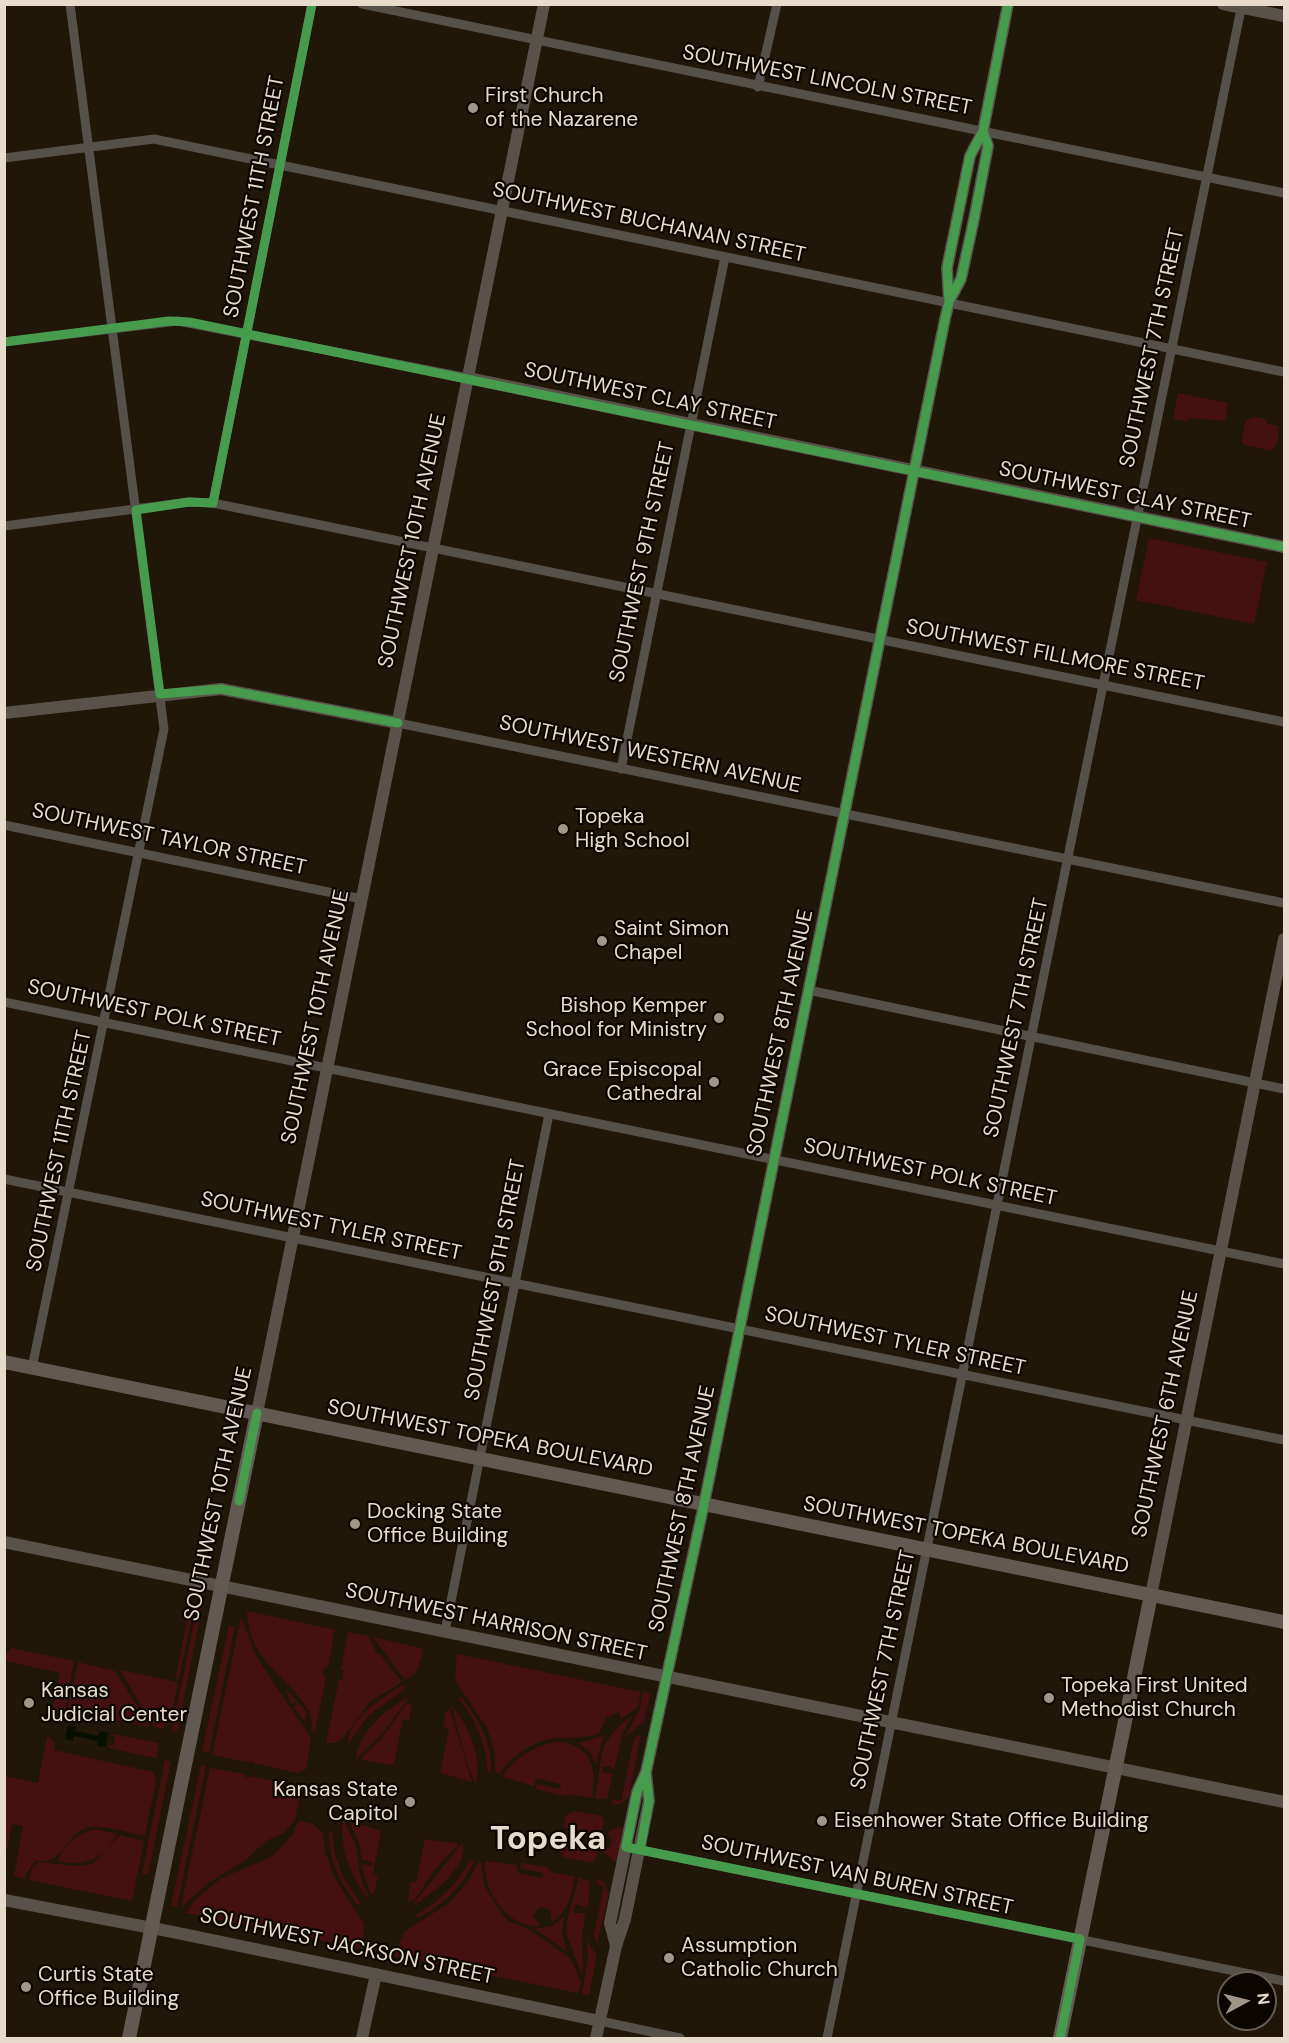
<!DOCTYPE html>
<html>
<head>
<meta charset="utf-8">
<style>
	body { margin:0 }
	#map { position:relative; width:1289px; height:2043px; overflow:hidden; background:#201709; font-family:"DM Sans",sans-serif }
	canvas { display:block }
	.frame { position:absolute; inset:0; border:6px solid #e7dccc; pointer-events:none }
	.north { position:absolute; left:1217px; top:1971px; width:60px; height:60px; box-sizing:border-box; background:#0c0601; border:2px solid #645c52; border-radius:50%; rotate:83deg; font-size:16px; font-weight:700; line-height:24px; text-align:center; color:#e7dccc }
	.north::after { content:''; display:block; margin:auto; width:21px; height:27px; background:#a19788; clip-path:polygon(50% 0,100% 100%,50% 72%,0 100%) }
</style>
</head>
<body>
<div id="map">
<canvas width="1289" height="2043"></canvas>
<div class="frame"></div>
<div class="north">N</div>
</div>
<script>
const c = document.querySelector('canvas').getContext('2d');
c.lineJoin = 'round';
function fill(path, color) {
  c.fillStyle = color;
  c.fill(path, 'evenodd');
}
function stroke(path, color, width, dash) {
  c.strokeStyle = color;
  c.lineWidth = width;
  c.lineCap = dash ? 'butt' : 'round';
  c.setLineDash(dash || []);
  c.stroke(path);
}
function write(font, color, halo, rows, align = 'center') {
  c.font = font + ' "DM Sans",sans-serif';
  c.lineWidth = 4.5;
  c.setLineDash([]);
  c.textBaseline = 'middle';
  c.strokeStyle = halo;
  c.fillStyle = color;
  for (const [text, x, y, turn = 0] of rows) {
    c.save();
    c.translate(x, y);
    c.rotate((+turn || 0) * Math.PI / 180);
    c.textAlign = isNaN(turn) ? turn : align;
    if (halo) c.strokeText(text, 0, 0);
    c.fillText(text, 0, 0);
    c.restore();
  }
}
const green = new Path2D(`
	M1178,393L1228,403L1225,421L1189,418L1188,422L1173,419Z
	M1256,417L1267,419L1266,424L1278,426V442L1272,451L1245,445L1241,442L1246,420Z
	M1149,538L1267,562L1254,624L1136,600Z
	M198,1602L203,1603L177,1732L172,1731Z
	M247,1611L336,1630L332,1635L333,1640L328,1667H324L323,1676L326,1677L314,1735C310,1726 313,1716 307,1708C285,1672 249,1663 247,1611Z
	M193,1612L179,1679H175L188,1615Z
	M241,1617L257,1658L309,1735L311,1740L306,1769L298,1773L253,1763V1761L247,1762L212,1755Z
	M229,1625L235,1627L209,1753L202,1751Z
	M348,1632L369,1636L377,1654L379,1653L402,1682L370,1702L342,1739L335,1743H326L339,1680H342L344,1670H341Z
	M373,1637L424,1649L416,1673L405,1680Z
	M11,1648L74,1661L65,1711H62L60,1718L50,1720L60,1673L5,1661V1652L8,1653Z
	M457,1654L641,1692L638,1707L621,1719L619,1712L606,1718L598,1734C583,1739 571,1737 556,1738C534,1740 510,1757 499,1775L495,1770V1753L487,1728L455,1680Z
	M78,1662L115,1671L151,1727L67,1711Z
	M120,1670L178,1682L170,1723L162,1729L153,1726Z
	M403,1685L405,1689L369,1715L348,1744C347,1719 383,1697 403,1685Z
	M286,1689L307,1712L305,1722L293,1707L297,1704L295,1702L291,1704Z
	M643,1692L651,1694L644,1721L624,1738L639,1711Z
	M409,1697L383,1733L355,1760C361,1731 383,1710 409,1697Z
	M461,1697C479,1718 493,1745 491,1773L488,1772C486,1745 477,1721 459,1699Z
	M407,1703L412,1706L409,1720L403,1719L394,1764L387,1765L360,1759L380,1740Z
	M452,1706C470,1729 482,1755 476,1785L464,1754Z
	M450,1710L472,1782L440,1773L449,1729L443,1726L445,1713Z
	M634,1714L623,1732L614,1770L610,1766L602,1767L603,1773H613L607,1799H595C604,1756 594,1743 634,1714Z
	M112,1734L159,1743L156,1758L109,1748V1745L113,1746L115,1737Z
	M641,1734L629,1796L622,1803L611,1805L613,1800L621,1801L634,1738Z
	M603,1736L596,1764L589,1751L578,1743Z
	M47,1737L52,1738V1741L55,1742L54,1750L153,1772L156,1781L145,1835C124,1835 96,1818 77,1833C69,1840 64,1851 55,1857C40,1868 36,1849 25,1879L14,1876L23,1826L12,1824L5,1859V1776L38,1783Z
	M560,1742C593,1745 597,1771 592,1798L568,1794L562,1796L536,1789L537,1784L560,1789L561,1784L537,1778L533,1786L503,1777C512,1758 539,1743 560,1742Z
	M165,1760L171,1762L148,1875L142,1873Z
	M201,1765L206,1766L177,1907L171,1906Z
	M210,1768L245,1774V1777L249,1778L250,1776L296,1785L301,1791L295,1820L285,1832L266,1841L246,1860L210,1882L181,1907Z
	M575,1811L601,1816L604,1821L602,1831L595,1835L563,1827L566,1815Z
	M343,1818L356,1845L361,1880L369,1896L367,1898C350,1873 339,1849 343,1818Z
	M300,1821L313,1824L323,1833L325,1851L334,1877L364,1924L363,1949L186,1913L195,1900L220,1879L273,1856L294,1833V1828Z
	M349,1821L381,1831L373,1873L378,1876L374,1894L370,1893L361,1864L371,1866L373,1862L362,1860L359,1843Z
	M619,1827L623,1828L617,1861H614L603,1851L609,1848L612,1842L607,1832Z
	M96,1829L117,1834C103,1858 86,1868 58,1861C62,1846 81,1831 96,1829Z
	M332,1831L335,1854L342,1875L360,1903L358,1906C341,1884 328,1860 329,1832Z
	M120,1835L144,1841L132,1901L29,1880L32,1867L39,1862L75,1866L92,1864Z
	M425,1839L459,1844L435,1869L416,1898L408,1902L410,1882H416Z
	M561,1839L593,1844L598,1850L595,1861L592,1863L564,1857L558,1849Z
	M462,1843C472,1865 428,1897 411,1907Z
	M470,1860L474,1861C464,1886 441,1907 417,1918L416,1915C440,1901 457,1884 470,1860Z
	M481,1861L484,1885L501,1913L509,1921L529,1929L571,1959L581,1982L578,1993L395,1956L404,1932L449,1903L469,1880L477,1864Z
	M485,1861L517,1865L518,1873L542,1878L543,1873L520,1868L521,1863L547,1867L552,1872L575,1877C571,1896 569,1911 552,1922L550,1910L540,1907L533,1915L541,1926C509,1930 482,1891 485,1861Z
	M579,1877L590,1882L588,1908L576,1904L573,1909L575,1913H584C587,1921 582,1928 582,1936C581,1950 585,1961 582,1975L566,1933L567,1920Z
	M598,1878L605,1884L609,1894L597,1943L594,1935L604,1886L596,1883Z
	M564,1917L562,1933L567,1952L535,1929L552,1926Z
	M586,1932L588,1942L597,1956L589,1995L582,1994L588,1958Z`);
const water = new Path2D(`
	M68,1725L76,1727L75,1731L98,1736L100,1731L108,1733L105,1747L97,1746L98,1741L74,1736L73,1741L65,1739Z`);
const street = new Path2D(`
	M362,4L1284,193
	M758,87L777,4
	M4,158L154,139L1284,372
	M4,342L178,321L468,378
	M213,503L312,4
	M4,526L189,502L213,503L1284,722
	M398,723L1284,903
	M621,769L725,257
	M4,825L362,899
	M808,990L1284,1089
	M4,1002L1284,1264
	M4,1179L1284,1440
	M32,1368L164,729L70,4
	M445,1631L549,1114
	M626,1847L1284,1981
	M600,2021L680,2038
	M827,2038L1242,4`);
const secondary = new Path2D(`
	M1223,4L1284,16
	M950,300L961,279L974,219L988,146L983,131
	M468,378L1284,547
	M4,713L221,689L398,723
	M257,1413L544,4
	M4,1542L1284,1802
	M1151,1595L1284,939
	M4,1900L173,1932L600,2021
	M616,1946L610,1923L637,1792L646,1772L704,1504L945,319L949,302L947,268L970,156L983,131L1008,4
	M362,2038L376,1974
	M596,2038L616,1946L625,1919L649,1801L646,1773`);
const primary = new Path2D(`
	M4,1362L1284,1622
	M129,2038L257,1413
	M1060,2038L1151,1595`);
const cycleway = new Path2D(`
	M312,4L213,503L189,502L136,510L160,694L221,689L398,723
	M1008,4L983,131L970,156L947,268L949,302L945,319L704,1504L646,1772L637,1792L626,1847L1080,1939L1060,2038
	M949,301L961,279L974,219L988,146L983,131
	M4,342L169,321L189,322L1284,547
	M239,1501L257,1413
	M640,1850L649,1801L646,1773`);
const markers = [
	[473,108,6,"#a19788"],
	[563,829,6,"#a19788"],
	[602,941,6,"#a19788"],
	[719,1018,6,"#a19788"],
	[714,1082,6,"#a19788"],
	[355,1524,6,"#a19788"],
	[1049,1698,6,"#a19788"],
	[29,1703,6,"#a19788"],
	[410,1802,6,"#a19788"],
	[822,1821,6,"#a19788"],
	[669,1958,6,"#a19788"],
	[26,1987,6,"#a19788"]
];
const streetNames = [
	["SOUTHWEST LINCOLN STREET",827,81,11],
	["SOUTHWEST 11TH STREET",255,197,-79],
	["SOUTHWEST BUCHANAN STREET",649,223,12],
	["SOUTHWEST 7TH STREET",1153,348,-78],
	["SOUTHWEST CLAY STREET",650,397,12],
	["SOUTHWEST CLAY STREET",1125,496,12],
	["SOUTHWEST 10TH AVENUE",413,541,-78],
	["SOUTHWEST 9TH STREET",643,562,-78],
	["SOUTHWEST FILLMORE STREET",1055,656,11],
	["SOUTHWEST WESTERN AVENUE",650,755,12],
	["SOUTHWEST TAYLOR STREET",169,840,12],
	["SOUTHWEST POLK STREET",154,1014,12],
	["SOUTHWEST 10TH AVENUE",316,1017,-78],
	["SOUTHWEST 7TH STREET",1017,1018,-78],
	["SOUTHWEST 8TH AVENUE",781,1033,-78],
	["SOUTHWEST 11TH STREET",60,1151,-78],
	["SOUTHWEST POLK STREET",930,1173,12],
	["SOUTHWEST TYLER STREET",331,1227,12],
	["SOUTHWEST 9TH STREET",496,1280,-79],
	["SOUTHWEST TYLER STREET",895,1342,12],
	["SOUTHWEST 6TH AVENUE",1166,1414,-78],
	["SOUTHWEST TOPEKA BOULEVARD",490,1439,11],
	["SOUTHWEST 10TH AVENUE",219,1494,-78],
	["SOUTHWEST 8TH AVENUE",683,1509,-78],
	["SOUTHWEST TOPEKA BOULEVARD",966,1536,11],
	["SOUTHWEST HARRISON STREET",496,1623,12],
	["SOUTHWEST 7TH STREET",884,1670,-78],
	["SOUTHWEST VAN BUREN STREET",857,1876,12],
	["SOUTHWEST JACKSON STREET",347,1947,12]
];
const poiNames = [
	["First Church",485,96],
	["of the Nazarene",485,120],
	["Topeka",575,817],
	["High School",575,841],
	["Saint Simon",614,929],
	["Chapel",614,953],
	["Bishop Kemper",707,1006,"right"],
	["School for Ministry",707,1030,"right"],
	["Grace Episcopal",702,1070,"right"],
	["Cathedral",702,1094,"right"],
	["Docking State",367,1512],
	["Office Building",367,1536],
	["Topeka First United",1061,1686],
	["Methodist Church",1061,1710],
	["Kansas",41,1691],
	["Judicial Center",41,1715],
	["Kansas State",398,1790,"right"],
	["Capitol",398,1814,"right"],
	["Eisenhower State Office Building",834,1821],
	["Assumption",681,1946],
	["Catholic Church",681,1970],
	["Curtis State",38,1975],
	["Office Building",38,1999]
];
const townNames = [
	["Topeka",548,1840]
];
fill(green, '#451010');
fill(water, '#070f01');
stroke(street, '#56504b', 9);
stroke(secondary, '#58524a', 12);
stroke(primary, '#615952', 14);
stroke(cycleway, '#469c4c', 9);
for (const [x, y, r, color] of markers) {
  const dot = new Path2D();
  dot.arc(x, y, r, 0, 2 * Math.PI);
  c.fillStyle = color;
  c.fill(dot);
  stroke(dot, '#0c0601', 2);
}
write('21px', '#e7dccc', '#0c0601', streetNames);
write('21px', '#e7dccc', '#0c0601', poiNames, 'left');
write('bold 33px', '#e7dccc', '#0c0601', townNames);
</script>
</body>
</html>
